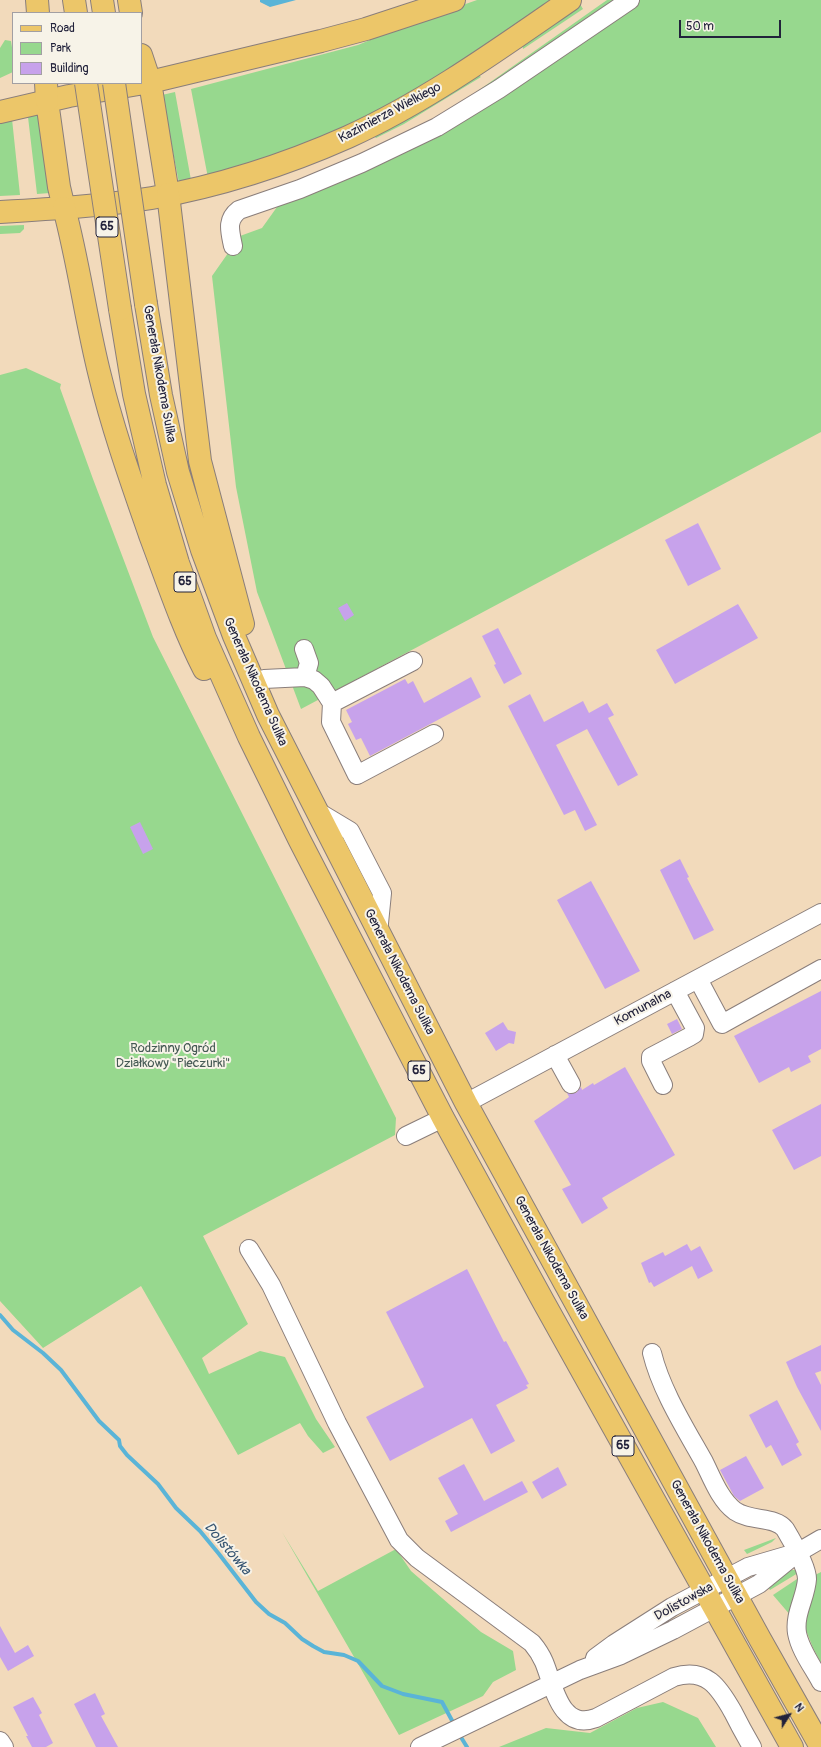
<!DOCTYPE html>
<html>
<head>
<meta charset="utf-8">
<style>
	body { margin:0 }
	#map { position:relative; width:821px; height:1747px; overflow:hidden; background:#f2dabb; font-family:Pangolin,sans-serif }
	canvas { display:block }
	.legend { position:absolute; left:12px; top:12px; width:130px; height:72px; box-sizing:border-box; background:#f7f3e8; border:1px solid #a29fa3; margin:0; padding:5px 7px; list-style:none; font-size:12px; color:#22223b }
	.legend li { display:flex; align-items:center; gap:8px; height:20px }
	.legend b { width:20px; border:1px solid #a29fa3 }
	.north { position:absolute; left:769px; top:1695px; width:40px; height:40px; -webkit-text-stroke:3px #f7f3e8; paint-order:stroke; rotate:54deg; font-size:11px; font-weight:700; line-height:16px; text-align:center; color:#22223b }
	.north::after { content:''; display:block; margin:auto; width:14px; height:18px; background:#22223b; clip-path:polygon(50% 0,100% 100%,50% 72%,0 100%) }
	.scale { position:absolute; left:679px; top:20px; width:102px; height:18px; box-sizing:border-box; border:2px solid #22223b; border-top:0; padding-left:5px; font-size:12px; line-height:14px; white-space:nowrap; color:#22223b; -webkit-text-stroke:3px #f7f3e8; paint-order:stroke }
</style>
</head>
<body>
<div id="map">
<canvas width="821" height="1747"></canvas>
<ul class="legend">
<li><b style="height:5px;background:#ecc669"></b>Road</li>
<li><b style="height:11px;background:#97d88e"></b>Park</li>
<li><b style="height:11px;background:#c7a2eb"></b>Building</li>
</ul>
<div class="north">N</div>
<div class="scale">50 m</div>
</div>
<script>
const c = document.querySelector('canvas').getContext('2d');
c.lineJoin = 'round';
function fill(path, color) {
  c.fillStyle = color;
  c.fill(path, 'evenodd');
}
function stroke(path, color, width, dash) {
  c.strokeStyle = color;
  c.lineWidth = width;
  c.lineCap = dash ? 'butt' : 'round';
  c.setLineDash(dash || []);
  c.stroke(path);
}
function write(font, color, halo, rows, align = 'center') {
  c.font = font + ' Pangolin,sans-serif';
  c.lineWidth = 4;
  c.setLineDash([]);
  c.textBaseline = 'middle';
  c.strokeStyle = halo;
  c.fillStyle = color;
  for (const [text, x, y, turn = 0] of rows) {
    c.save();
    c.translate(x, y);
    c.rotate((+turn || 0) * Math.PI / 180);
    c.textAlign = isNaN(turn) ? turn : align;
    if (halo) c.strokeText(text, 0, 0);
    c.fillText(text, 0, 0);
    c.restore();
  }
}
const green = new Path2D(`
	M477,0H553L444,75L344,129L266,159L208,178L191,89L358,45L409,24Z
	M607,0H821V432L301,709L257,592L236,487L212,276L240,236L262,228L282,200L455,107Z
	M580,4L583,9L523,49L522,43Z
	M5,40L11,41L13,54V72L0,78V48Z
	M476,73L481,77L404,124L376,138L375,137L380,132Z
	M175,92L191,180L179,183L162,95Z
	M40,114L50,193L37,194L28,117Z
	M12,119L20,195L0,196V122Z
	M24,225V229L20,233L0,234V226Z
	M26,368L61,384L60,388L93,479L153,637L396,1118L395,1135L203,1236L248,1324L202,1358L209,1374L260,1351L285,1357L316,1419L335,1447L323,1453L308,1436L300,1423L238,1455L141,1286L43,1348L0,1301V375Z
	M282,1532L318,1591L396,1549L411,1571L481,1632L513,1651L516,1670L493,1682L483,1696L399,1735Z
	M776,1538L772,1542L747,1554L744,1550Z
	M791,1570H795L798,1573L770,1590L768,1587L772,1582Z
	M821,1572V1663L813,1648L802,1620L815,1575Z
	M800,1577L791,1616L773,1595Z
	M663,1702L698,1718L716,1747H499L546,1728L590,1733L637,1708Z`);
const water = new Path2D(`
	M260,0H296L270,7L260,2Z`);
const stream = new Path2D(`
	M0,1315L13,1330L43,1353L61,1370L99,1421L119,1440L120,1446L127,1455L158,1484L176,1508L200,1531L219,1554L256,1602L269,1614L285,1623L302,1639L313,1646L324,1652L344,1655L358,1661L382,1686L403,1694L442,1702L455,1726
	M459,1734L467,1747`);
const building = new Path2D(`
	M698,523L721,569L688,586L665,540Z
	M347,603L354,615L345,621L338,608Z
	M738,604L758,638L675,684L656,650Z
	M498,628L522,674L504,684L494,665L496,664L482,636Z
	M471,677L481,697L370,756L361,738L356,740L348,724L352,722L346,710L405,679L408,684L413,681L424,703Z
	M530,694L544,722L583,701L589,713L607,703L614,715L608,718L638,775L618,786L587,729L556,745L597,825L585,831L575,810L564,815L508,706Z
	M140,822L153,849L143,854L130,827Z
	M680,859L689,877L687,878L714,930L694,940L660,870Z
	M591,881L640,971L605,989L557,900Z
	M821,991V1049L808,1056L811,1062L791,1072L789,1067L759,1083L734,1036Z
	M677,1019L682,1029L672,1034L667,1024Z
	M503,1022L508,1030L516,1032L514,1044L509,1043L496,1051L485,1033Z
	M625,1067L675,1155L602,1198L608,1208L582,1224L562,1189L571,1185L534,1121L569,1097L567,1093H576L581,1087L582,1090L593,1083L594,1085Z
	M821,1104V1156L794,1170L772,1130Z
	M687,1244L691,1251L700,1246L713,1271L698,1279L692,1266L654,1287L651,1282L649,1283L641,1263L663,1252L665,1256Z
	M467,1269L504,1342L506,1341L529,1384L526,1385L528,1388L496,1405L515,1441L491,1454L472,1418L390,1461L366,1417L424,1387L386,1312Z
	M821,1345V1371L815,1373L821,1385V1431L797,1387L786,1362Z
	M777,1400L799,1442L796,1444L802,1455L782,1466L771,1445L766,1448L749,1415Z
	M746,1456L764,1488L740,1501L734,1496L720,1470Z
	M464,1464L484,1501L522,1481L528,1492L451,1532L445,1521L458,1514L438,1478Z
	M558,1467L567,1485L542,1499L532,1482Z
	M0,1626L15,1653L28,1645L34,1656L8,1671L0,1657Z
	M95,1693L105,1714L101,1716L118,1747H96L74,1704Z
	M33,1697L42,1713L39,1715L53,1743L46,1747H32L26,1736H28L13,1707Z`);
const minor = new Path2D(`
	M233,246C230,231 226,220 239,210L300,189L362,163L437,127L499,89L630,0
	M304,649L309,663L305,677
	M264,679L305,677L314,680L321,686L332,703L331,722L357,775L434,734
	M332,703L413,661
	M315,810L350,831L382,893L378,933
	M698,979L722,1024L821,969
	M555,1055L571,1084
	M663,1085L651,1061V1057L689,1037L694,1034L695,1028L675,991
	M466,1103L821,913
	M406,1136L443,1118
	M249,1249L271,1285L337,1423L399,1540L417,1558L532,1643C537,1649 541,1655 544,1662C554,1686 560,1731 596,1718L674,1677C706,1667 719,1687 733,1712C739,1724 745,1735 752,1747
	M652,1353C661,1390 685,1428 704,1462C712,1478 720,1500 735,1511C751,1522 775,1516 785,1529C791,1539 807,1567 807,1579C806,1597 794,1614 797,1633C800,1650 813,1667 821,1682
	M595,1658L614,1644L672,1607L748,1567L789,1555
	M0,1741L4,1747
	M420,1747L580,1670L621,1655L673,1630L759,1584L797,1553L821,1539`);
const major = new Path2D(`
	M150,82L168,194
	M47,101L59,187L64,208
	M0,112L69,96L150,82L321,41L366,29L454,0
	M0,212C51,209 102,206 152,198C219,186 285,165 348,137C427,101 499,49 570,0`);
const highway = new Path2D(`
	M37,0L38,13
	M74,0L76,13
	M102,0L104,13
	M129,0L131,13
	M141,55L150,82
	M46,83L47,101
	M168,194L200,461L243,624
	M64,208C79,264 86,321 100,376C113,430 132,483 150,535C167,580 182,626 204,669
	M146,304L161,395L178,472L202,550L234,636L268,715L466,1103L760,1639L821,1747
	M120,309L134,394L155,485L178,563L205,638L249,737L299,839L443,1118L543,1301L792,1747`);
const highwayBridge = new Path2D(`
	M86,83L120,309
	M114,83L146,304`);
const shields = [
	[107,227,22],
	[185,582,22],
	[419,1071,22],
	[623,1446,22]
];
const shieldNames = [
	["65",107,227],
	["65",185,582],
	["65",419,1071],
	["65",623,1446]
];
const streetNames = [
	["Kazimierza Wielkiego",390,113,-28],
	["Generała Nikodema Sulika",159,374,80],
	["Generała Nikodema Sulika",255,682,66],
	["Generała Nikodema Sulika",399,972,63],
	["Komunalna",643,1008,-28],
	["Generała Nikodema Sulika",551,1258,61],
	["Generała Nikodema Sulika",707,1542,61],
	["Dolistowska",684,1602,-29]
];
const parkNames = [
	["Rodzinny Ogród",173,1049],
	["Działkowy \"Pieczurki\"",173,1064]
];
const waterNames = [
	["Dolistówka",227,1549,50]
];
fill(green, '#97d88e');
fill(water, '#5ab4d7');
stroke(stream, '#5ab4d7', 4);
fill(building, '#c7a2eb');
stroke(minor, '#8a7e7b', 20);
stroke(major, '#8a7e7b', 24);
stroke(highway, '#8a7e7b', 24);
stroke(minor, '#fff', 18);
stroke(major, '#ecc669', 22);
stroke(highway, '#ecc669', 22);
stroke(highwayBridge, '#8a7e7b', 24, []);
stroke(highwayBridge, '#ecc669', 22);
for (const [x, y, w] of shields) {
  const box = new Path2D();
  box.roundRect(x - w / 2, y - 10, w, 20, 3);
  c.fillStyle = '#f7f3e8';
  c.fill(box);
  stroke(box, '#22223b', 1);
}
write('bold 12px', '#22223b', null, shieldNames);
write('13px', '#22223b', '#f7f3e8', streetNames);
write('13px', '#455954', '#f7f3e8', parkNames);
write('italic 14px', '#365572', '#f7f3e8', waterNames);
</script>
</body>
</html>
